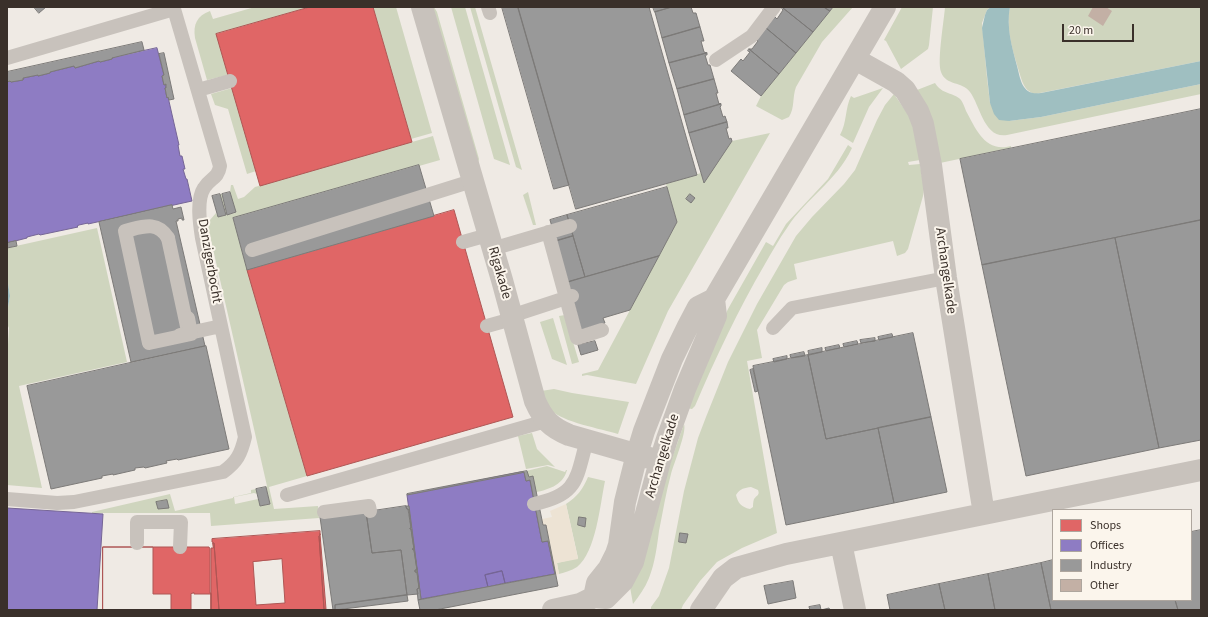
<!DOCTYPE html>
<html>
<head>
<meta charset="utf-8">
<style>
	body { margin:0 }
	#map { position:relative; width:1208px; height:617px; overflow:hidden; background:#efeae4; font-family:"Source Sans 3",sans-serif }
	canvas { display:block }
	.frame { position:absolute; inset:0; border:8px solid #3a302a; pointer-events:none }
	.legend { position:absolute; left:1052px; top:509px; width:140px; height:92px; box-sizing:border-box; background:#fbf5ec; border:1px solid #aea69e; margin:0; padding:5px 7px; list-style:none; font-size:12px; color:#3a302a }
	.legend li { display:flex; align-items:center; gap:8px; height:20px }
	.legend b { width:20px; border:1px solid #aea69e }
	.scale { position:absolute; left:1062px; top:24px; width:72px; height:18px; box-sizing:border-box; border:2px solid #3a302a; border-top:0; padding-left:5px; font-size:12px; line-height:14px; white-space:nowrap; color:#3a302a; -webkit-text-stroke:3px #fbf5ec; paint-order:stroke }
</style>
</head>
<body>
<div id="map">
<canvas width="1208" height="617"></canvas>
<div class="frame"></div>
<ul class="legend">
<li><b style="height:11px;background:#e06666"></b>Shops</li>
<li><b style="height:11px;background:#8e7cc3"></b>Offices</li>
<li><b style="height:11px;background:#999"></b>Industry</li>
<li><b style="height:11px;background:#c3b0a5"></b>Other</li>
</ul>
<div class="scale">20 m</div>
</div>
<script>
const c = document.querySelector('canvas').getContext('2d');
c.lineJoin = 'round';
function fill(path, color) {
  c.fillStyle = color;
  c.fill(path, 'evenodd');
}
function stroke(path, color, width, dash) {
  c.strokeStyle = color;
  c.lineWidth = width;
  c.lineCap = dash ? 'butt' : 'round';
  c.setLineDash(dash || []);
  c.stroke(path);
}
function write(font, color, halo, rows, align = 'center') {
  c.font = font + ' "Source Sans 3",sans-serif';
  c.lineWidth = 4;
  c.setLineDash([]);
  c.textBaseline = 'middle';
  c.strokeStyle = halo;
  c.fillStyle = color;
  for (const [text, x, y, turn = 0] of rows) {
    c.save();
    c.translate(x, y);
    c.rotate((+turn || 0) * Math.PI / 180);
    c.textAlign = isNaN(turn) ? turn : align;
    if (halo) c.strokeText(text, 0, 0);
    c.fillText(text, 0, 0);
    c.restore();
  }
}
const green = new Path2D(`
	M255,7H310L217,34L228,75L207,80L195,38C193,24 197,16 210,11L213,19Z
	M373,7H396L432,133L411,139Z
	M434,7L437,12L479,159L478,163L431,8Z
	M451,7H465L510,165L494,159Z
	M470,7H475L522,170L516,167Z
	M833,7H853L822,42L796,87C792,98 795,107 789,117L782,120L756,106L761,96Z
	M902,7H933L929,45L928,49L901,69L886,41L884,40Z
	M945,7H991L987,10L982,23L987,78L990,103L1009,121L1041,117L1201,84V94L1007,135C984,139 980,105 970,92C962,81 946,86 941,72C937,61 944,21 945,7Z
	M1010,7H1201V61L1035,94C1028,92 1025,88 1022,81C1015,57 1005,32 1010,7Z
	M935,83C942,95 954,92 961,100C963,103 965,108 966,111C976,129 985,153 1011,146V148L940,163L917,90Z
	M232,88L256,171L247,174L228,109L215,105L211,94Z
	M883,88L869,107L853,143L840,135C847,123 845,108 851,96L854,98Z
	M894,94L912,120L920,160L908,162L909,165L920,164L924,189L923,196L908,249L905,253L897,256L893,241L794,264L797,279L788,282L784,285L757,330L762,358L747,361L777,533L742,548L717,562L700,581L683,605L681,610H651V607L659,596L669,568L684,491L698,438L706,417L728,362L757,304L796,236L812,217L844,184L855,170L877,120L885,105ZM751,487L758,490C760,495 757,495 754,499C753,502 753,505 753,507L750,509C741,507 738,503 736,495C740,488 745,488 751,487Z
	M770,133L668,311L636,384L587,375L582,376V374L598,370L677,222L666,184L701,173L704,182L732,141Z
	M433,136L440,160L419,166L418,165L233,218L307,476L269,487L274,509L318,506L319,518L211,526L210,513H92V512L170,494L175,511L233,498V497L251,493V490L256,489L257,494L254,493L234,497L235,504L258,499L260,506L270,504L266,487L267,486L208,227L210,220L216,213L218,217L226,215L220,194H222L227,214L235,213L230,192L231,185H233L238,199L244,197L255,187Z
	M848,145L852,148C836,182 806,198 787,228C779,239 772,252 765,264C738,310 716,357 695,406L692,409L686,408L714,339L728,309L766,242L773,246L786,224L828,179Z
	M528,192L536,225H533L523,195Z
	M97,228L127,362L19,386L42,488L7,485V361L9,328L7,324V313L10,296L7,277V248Z
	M565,315L579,362L572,364L559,316Z
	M553,318L567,365L552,359L540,322Z
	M554,389L572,393L629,402L618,434C602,429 562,422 551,410C546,406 544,397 541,391Z
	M684,424C687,432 674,463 671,474C666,492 663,511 659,531C657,546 655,563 649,578C645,588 639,596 633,604L630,587L652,515Z
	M532,433L537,449L555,467L548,465L526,469L518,436Z
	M547,466L565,472L566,470H567C563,486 547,490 532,493L526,471Z
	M588,477L605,481C600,505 596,552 577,567C571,571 565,572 559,574L557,563L578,558L566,504C577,497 583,489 588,477Z`);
const plaza = new Path2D(`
	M566,504L578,559L557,563L559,574L555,575L549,541H546L542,519L552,517L550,511Z`);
const water = new Path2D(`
	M991,7H1010C1006,27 1012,47 1017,66C1019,73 1020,81 1024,87C1028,93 1034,94 1041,93L1201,61V84L1041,117L1009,121L999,120L994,114L990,103L982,28L985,15L987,10Z
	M7,277L10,296L7,313Z`);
const shops = new Path2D(`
	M310,7H373L412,142L260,186L216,34Z
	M454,210L513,417L307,476L247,270Z
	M320,531V535L319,536L324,609L326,610H219L214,543L212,542V539Z
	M320,534L326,609H324L319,536L320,535Z
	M213,543H214L219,610H211V548H213Z
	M103,547H209L210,549V593H211V610H103Z
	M103,547H153V594H171V610H103Z
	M282,559L285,603L256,605L253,562Z
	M194,593V594H211V610H191V594Z`);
const offices = new Path2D(`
	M157,48L164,75L162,76L164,85L166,84V88H165L167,98L168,97L179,145H178L180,156H182L185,169H183L186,179H187L192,201L88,224V223L79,225L77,226L78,227L40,235L39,234L27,237V238L7,243V82L10,81L11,82L23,80V78L38,75V76L50,73V72L74,66L75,68L99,61L100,62L112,59V58Z
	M521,472H524L526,481L530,480L542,542L548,541L555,574L505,583L502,571L485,575L488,587L421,599L407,495Z
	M7,508L103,514L97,610H7Z
	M502,571L505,583L488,587L485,575Z`);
const industry = new Path2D(`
	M34,7H46L39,13Z
	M502,7H518L569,185L554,189Z
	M518,7H649L697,175L576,209Z
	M653,7H672L655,12Z
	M672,7H691L693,13H696L700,27L662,38L655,12Z
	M784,7L785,8L786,7H824L830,11L813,32L783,8Z
	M824,7H833L830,11Z
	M783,8L813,32L796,53L766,28L775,17L777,19L783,10L782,9Z
	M700,27L704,41H701L704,52L707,53L669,63L662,38Z
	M766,28L796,53L779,74L749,49H752L758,41L757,40Z
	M142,42L144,50L112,58V59L100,62L99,61L75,68L74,66L50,72V73L38,76V75L23,78V80L11,82L10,81L7,82V72Z
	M749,49L779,74L761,96L731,71L741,59L743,61L750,52L748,51Z
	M164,53L174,99L169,100L168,97L167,98L165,88H166V84L164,85L162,76L164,75L159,54Z
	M707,53V55H705L708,65H710L714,79L677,89L669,63Z
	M714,79L718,93H716L719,104L720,103L721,104L684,115L677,89Z
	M721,104V106L720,107L723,117L725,116L727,122L689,133L684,115Z
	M1201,109V220L982,265L960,159Z
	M727,122L728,128H726L729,139L731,138L732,141L704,183L689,133Z
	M419,165L434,216L247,270L233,218Z
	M667,187L677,222L659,256L585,277L567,215Z
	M230,192L236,212L227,215L222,194Z
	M220,194L226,215L218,217L212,196Z
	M690,194L695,198L691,203L686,199Z
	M172,205L173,209L181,207L184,220H182V218L178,219V221H176L205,346L131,362L99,222Z
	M567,215L573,236L556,241L550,220Z
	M1201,220V440L1159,448L1115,238Z
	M573,236L585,277L568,282L556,241Z
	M1115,238L1159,448L1026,476L982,265Z
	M16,241L17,246L7,248V243Z
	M659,256L630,310L603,318L605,323L581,330L568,282Z
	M913,333L931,417L826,439L808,355Z
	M892,334L893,337L879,340L878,337Z
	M875,338V341L861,343L860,340Z
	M595,341L598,350L581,355L578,345Z
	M857,341L858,344L844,347L843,344Z
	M839,345L840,348L826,351L825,348Z
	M206,346L229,449L178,460L177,459L166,461L167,463L145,468L144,467L135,468V470L113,475V474L102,476V478L51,489L27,386Z
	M822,348V352L809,355L808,351Z
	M804,352L805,356L791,358L790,355Z
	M808,355L826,439L878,428L894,503L786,525L753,366Z
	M787,356V359L774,362L773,359Z
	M753,369L758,391L755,392L750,370Z
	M931,417L947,492L894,503L878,428Z
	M527,471L529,477L533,476L543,525H546L558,586L435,610H420L418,600L555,574L548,541L542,542L530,480L526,481L524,472L521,473L407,495V494Z
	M266,487L270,504L260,506L256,489Z
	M167,500L169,508L158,509L156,502Z
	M406,506L407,509H408L411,528H410V529H411L414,549H412L414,550L417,570H415V572H417L419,588L417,589L418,594L407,595L401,550L372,553L366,512Z
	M406,506H409L421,599L418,600L417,589L419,588L417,572H415V570H417L414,550L412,549H414L411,529H410V528H411L409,510L407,509Z
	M366,512L372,553L401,550L407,595L335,605V610H333L320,517Z
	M579,517L586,518L585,527L578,525Z
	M1201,530V610H1178L1175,600H1191V532Z
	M680,533L688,534L686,543L679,542Z
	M1053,560V600H1175L1178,610H1051L1041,563Z
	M1041,563L1051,610H995L988,574Z
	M988,574L995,610H945L939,584Z
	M793,581L796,598L768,604L764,586Z
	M939,584L945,610H890L887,595Z
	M407,595L408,601L335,610V605Z
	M820,605L821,610L829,608L830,610H810L809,607Z`);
const building = new Path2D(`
	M1093,7H1106L1112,11L1103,26L1088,16Z`);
const service = new Path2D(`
	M488,7L490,13
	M7,58L174,9L220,166C218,179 210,178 204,188C196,200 200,225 202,238L245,437C241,454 237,462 223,472L74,502L57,503L7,499
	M716,60L752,36L774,7
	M198,90L230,81
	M548,232L577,338L602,330
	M168,238L188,331
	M463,242L488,235
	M492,249L570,226
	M252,250L472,181
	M511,316L572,296
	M487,326L512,319
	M773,328L792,308L946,278
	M180,335L221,326
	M287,495L546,421
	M534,504C579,495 576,478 587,440
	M324,512L369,506L370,511
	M137,543V522H181L180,547`);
const minor = new Path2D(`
	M422,7L502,280L535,401C543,419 550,427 569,435L660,461
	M855,59L896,82L905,90L918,111L923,124L931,165L946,278L984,514
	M841,543L855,610
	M594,597L597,583L609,568L616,554L619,545L625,502L637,454L644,431L672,359L688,326L698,307L714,299L885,7
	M594,597L606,598L623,581L633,562L660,461L667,439L685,389L716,316L714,299
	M553,610L580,604L594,597
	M701,610L723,578L736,568L786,554L1201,470`);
const serviceBridge = new Path2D(`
	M168,238C157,220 142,227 125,231L149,343L191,334L188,318`);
const streetNames = [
	["Danzigerbocht",209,261,80],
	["Archangelkade",945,271,82],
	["Rigakade",499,273,74],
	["Archangelkade",663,456,-73]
];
fill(green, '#cfd5be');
fill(plaza, '#ede3d4');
fill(water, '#9fbfc1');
fill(shops, '#e06666');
stroke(shops, '#ae5654', 1);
fill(offices, '#8e7cc3');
stroke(offices, '#756595', 1);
fill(industry, '#999');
stroke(industry, '#7c7a78', 1);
fill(building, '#c3b0a5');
stroke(service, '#c8c2bc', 14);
stroke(minor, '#c8c2bc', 22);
stroke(serviceBridge, '#c8c2bc', 14);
write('14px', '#3a302a', '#fbf5ec', streetNames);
</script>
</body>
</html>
